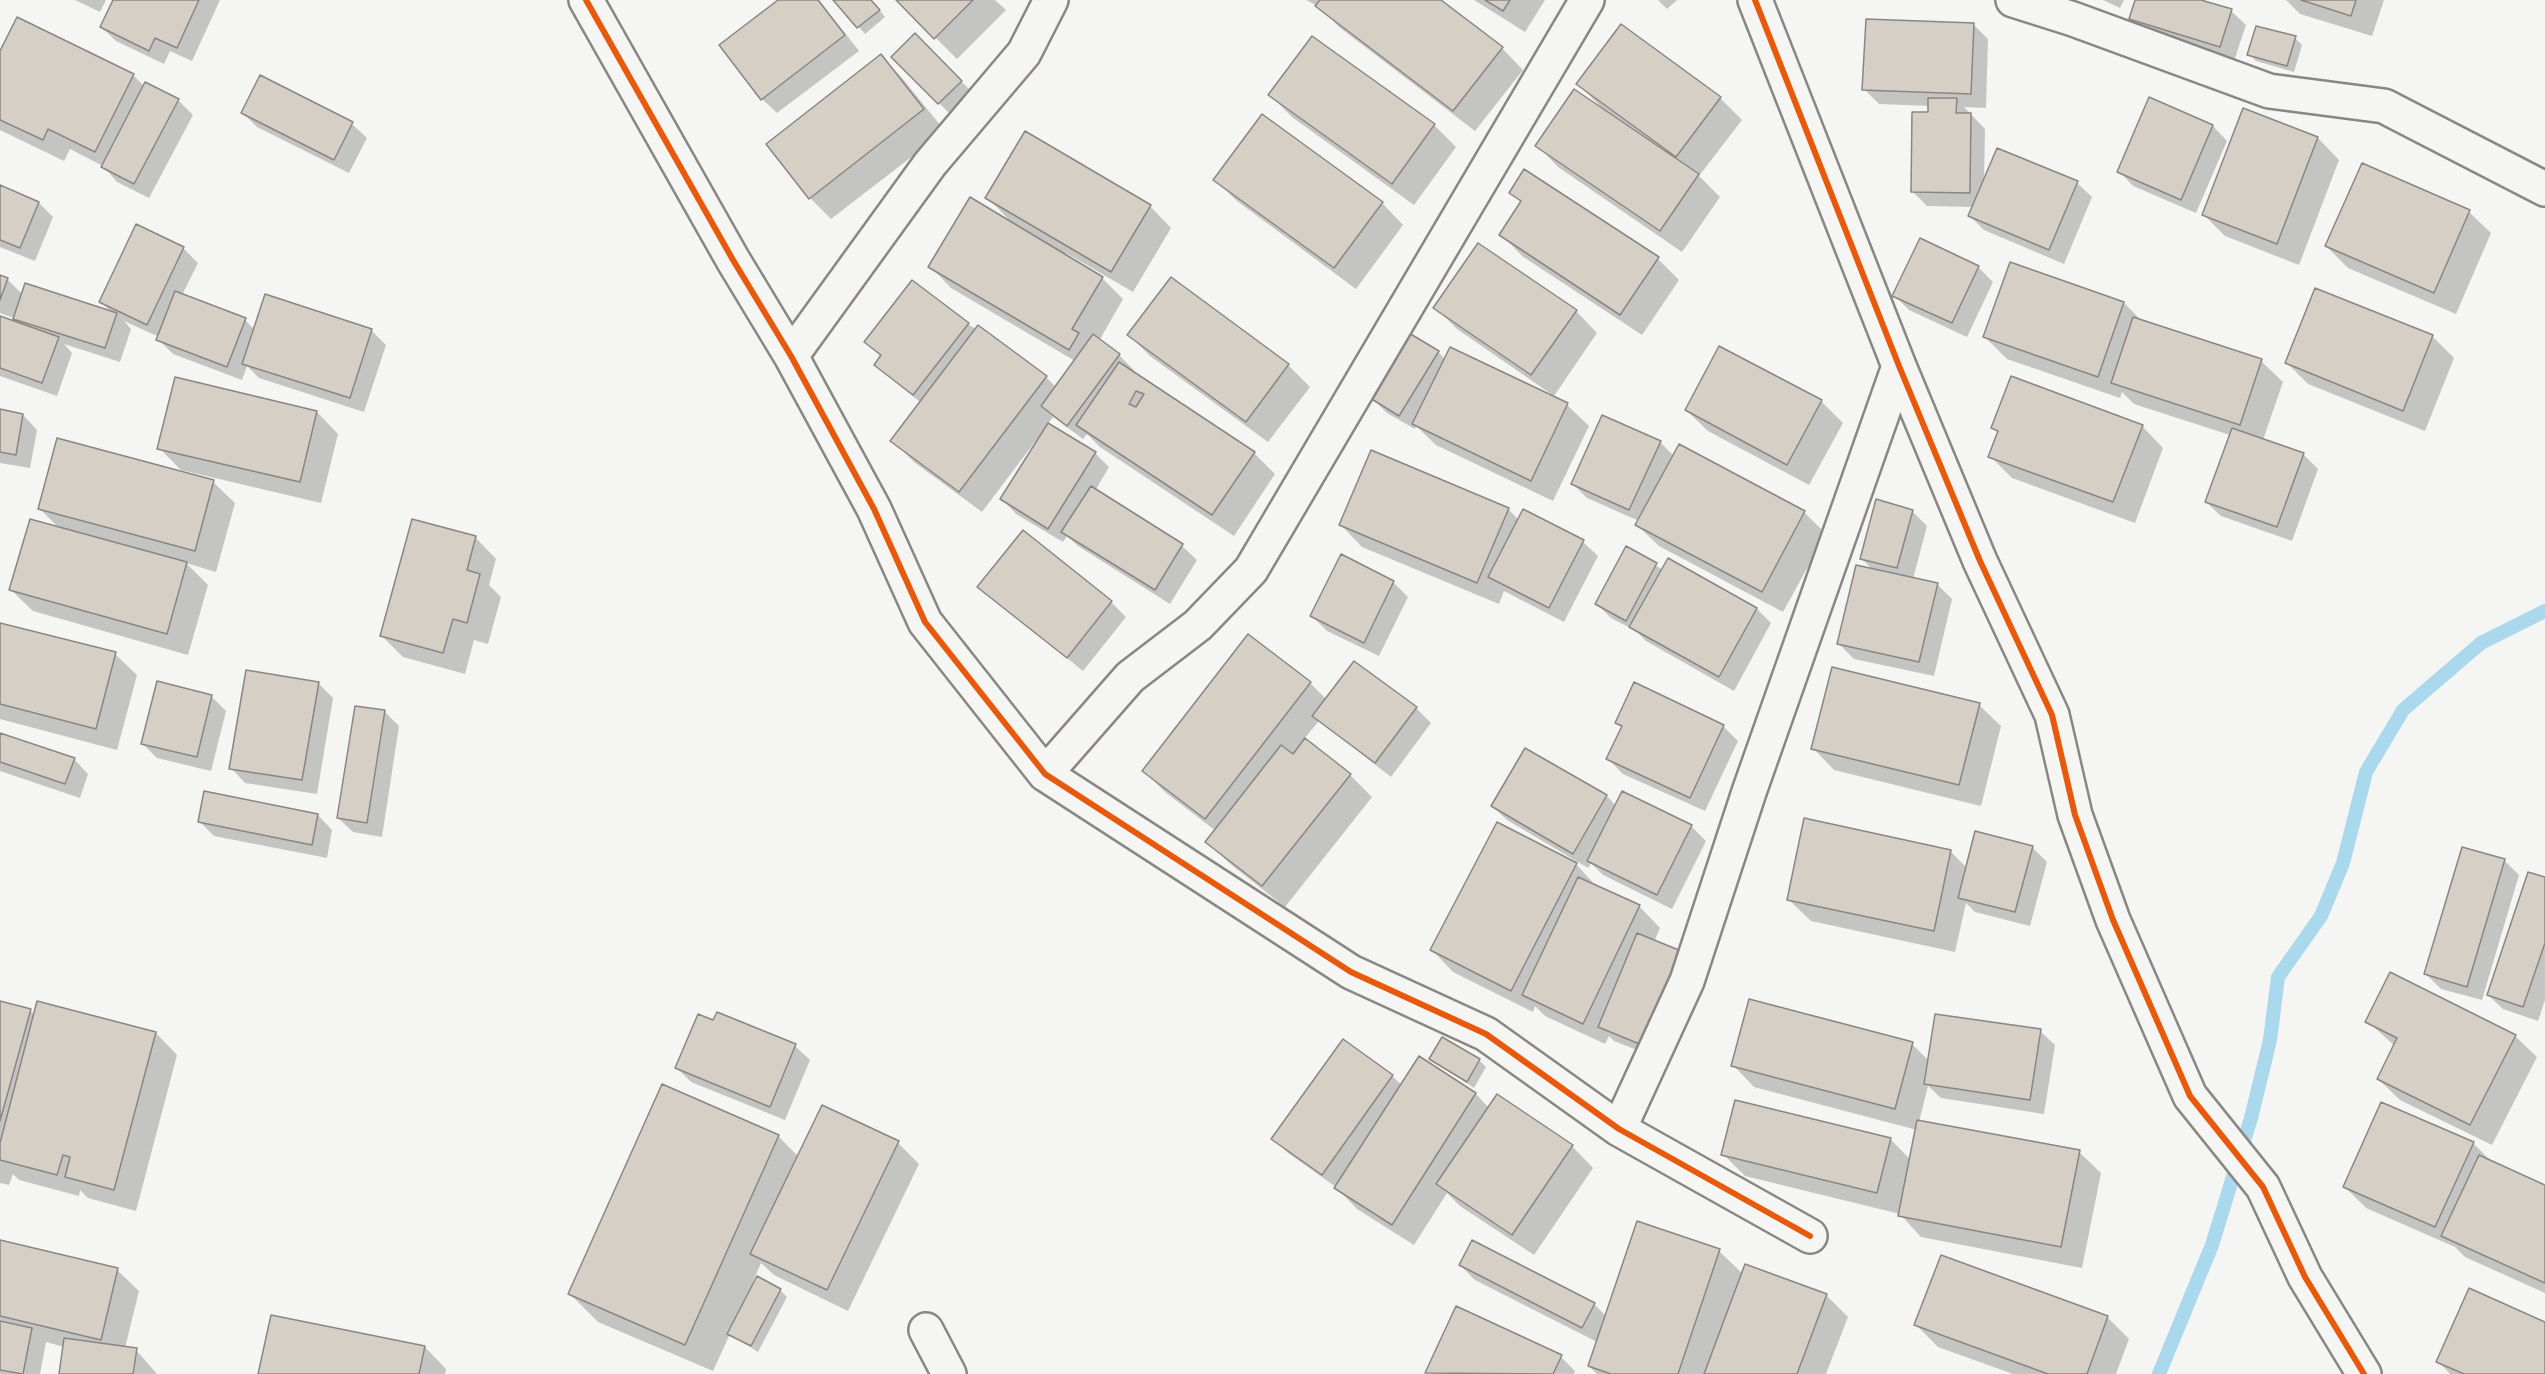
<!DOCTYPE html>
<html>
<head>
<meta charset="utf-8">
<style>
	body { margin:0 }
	canvas { display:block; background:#f5f5f3 }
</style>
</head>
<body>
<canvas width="2545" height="1374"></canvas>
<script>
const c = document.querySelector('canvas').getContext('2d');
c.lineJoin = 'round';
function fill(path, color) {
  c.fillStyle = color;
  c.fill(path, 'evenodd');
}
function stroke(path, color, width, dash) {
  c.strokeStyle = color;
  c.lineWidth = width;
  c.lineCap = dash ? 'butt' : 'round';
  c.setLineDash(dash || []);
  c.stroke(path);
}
const shadow = new Path2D(`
	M75,0H106L100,12Z
	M114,0H220L192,61L170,51L164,64L116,41L101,27Z
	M781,0H819L859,51L777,113L762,99Z
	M835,0H871L885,17L865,34Z
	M898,0H995L1006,10L957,59Z
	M1306,0H1439L1502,48L1523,70L1475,131L1339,27L1318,6Z
	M1474,0H1545L1525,32Z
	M1658,0H1677L1667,9Z
	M2103,0H2124L2120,8Z
	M2137,0H2196L2231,11L2246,25L2234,61L2145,34L2130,19Z
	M2286,0H2384L2372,36L2300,14Z
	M1973,24L1988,39L1986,108L1964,107L1985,129L1984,181L1998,150L2077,183L2092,197L2064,264L1984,230L1970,216L1973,207L1927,206L1912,191L1930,106L1879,104L1864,89Z
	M1621,26L1720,98L1742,120L1699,176L1720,197L1682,252L1558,167L1537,145L1602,108L1578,84Z
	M915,35L976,96L954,118L893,57Z
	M1312,38L1434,125L1456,147L1414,205L1292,117L1270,95Z
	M2295,38L2302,45L2294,72L2256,61L2249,54Z
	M0,55L133,75L144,86L178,100L193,115L149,198L117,182L103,166L70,149L64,161L0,130Z
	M881,56L902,78L945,131L831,219L810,198Z
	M2150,99L2213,126L2227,141L2196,213L2133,186L2119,171Z
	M2244,110L2318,138L2339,160L2299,265L2225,236L2204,215Z
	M243,113L352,124L367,138L349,173L257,127Z
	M1215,180L1382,203L1403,225L1356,289L1237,201Z
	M0,187L39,203L53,217L35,261L0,247Z
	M1511,192L1658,259L1679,280L1642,335L1522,256L1501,234L1521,203Z
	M987,197L1150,206L1171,228L1133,292L1066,253L1064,255L1102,278L1123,299L1099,341L1119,355L1134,370L1132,372L1254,453L1275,474L1234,536L1100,447L1087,434L1083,439L1053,417L1048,424L1095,453L1109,467L1095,491L1182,546L1197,560L1170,604L1078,546L1067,536L1063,542L1016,514L1002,499L1039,440L1037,439L982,512L914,462L892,440L921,403L875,365L881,357L866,342L968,324L1046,377L1056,387L1075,361L951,288L930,266L1013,224Z
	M2469,212L2491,233L2456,314L2348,268L2326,246Z
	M183,248L198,263L182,295L245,320L255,330H371L386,345L364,412L259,378L247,366L242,380L173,354L158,339L159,337L124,321L131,329L120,362L64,344L72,353L57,396L0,376V318L22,325L14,318L0,313V276L7,279L23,295L111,312L101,302Z
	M1978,267L1993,282L1967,337L1909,310L1894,295Z
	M2316,290L2433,337L2454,358L2425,431L2308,384L2286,362Z
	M2124,303L2143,322L2261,361L2283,382L2263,440L2303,454L2318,469L2292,541L2221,516L2206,502L2230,435L2134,404L2122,392L2120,398L2007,359L1985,337Z
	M1435,307L1576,311L1597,333L1554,396L1457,329Z
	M1129,335L1288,365L1310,387L1268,442L1150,356Z
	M1451,349L1567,405L1589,426L1553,501L1436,445L1416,426L1415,429L1387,413L1372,398L1438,352L1446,360Z
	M1821,401L1843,423L1809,485L1708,431L1686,410Z
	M0,411L23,415L37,430L30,468L0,463Z
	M317,412L338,434L321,503L181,470L159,448Z
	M2142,426L2163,448L2135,523L2012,478L1990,456L1999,434L1993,428Z
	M1660,442L1674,456L1680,446L1804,512L1826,534L1783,612L1659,546L1637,525L1639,521L1587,498L1573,484Z
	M213,482L235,503L216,572L186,563L208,585L188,655L33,611L11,590L59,528L39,508Z
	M1508,509L1519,520L1524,511L1583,542L1598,556L1564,622L1504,591L1499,604L1362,547L1341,525Z
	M1912,511L1927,526L1913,579L1937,584L1952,599L1934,676L1854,659L1839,644L1873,570L1861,558Z
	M475,537L496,559L489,585L501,597L488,644L474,640L465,674L403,657L382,636Z
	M1627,548L1663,570L1757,609L1771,623L1734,691L1646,641L1636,631L1611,618L1597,604Z
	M1393,582L1408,597L1379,656L1327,631L1312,616Z
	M979,587L1111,602L1126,617L1083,671Z
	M0,624L115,654L137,675L117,750L0,719Z
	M1354,663L1416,708L1431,723L1391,777L1319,721L1304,739L1350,775L1372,797L1285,907L1229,863L1207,841L1216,831L1165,792L1144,771L1310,683L1326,699Z
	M318,683L333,698L317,794L245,783L231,768Z
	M211,696L226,711L211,771L157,758L142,743Z
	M1979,705L2001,726L1981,806L1834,770L1813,748Z
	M385,712L399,726L382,837L353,832L338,818Z
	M1617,723L1723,726L1738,741L1705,811L1623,774L1608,759L1623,729Z
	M0,734L74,759L88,774L80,798L0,771Z
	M1526,750L1607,796L1616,806L1691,826L1706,841L1672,909L1603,875L1591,863L1588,868L1507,820L1492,806Z
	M318,815L332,830L327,858L214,836L199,821Z
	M2032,847L2047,862L2030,926L1975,912L1966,903L1955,952L1811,921L1789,900L1950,851L1967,868Z
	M2504,860L2519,875L2482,1000L2441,989L2426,974Z
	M1576,864L1597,887L1639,906L1660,928L1654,942L1662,1060L1614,1041L1609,1036L1605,1044L1545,1016L1535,1006L1533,1012L1453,972L1432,950Z
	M2545,879V1000L2538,1021L2503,1009L2488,995Z
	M0,1003L30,1011L35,1015L156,1033L177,1055L136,1211L88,1198L80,1190L79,1196L19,1180L13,1174L9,1185L0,1183Z
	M718,1014L795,1046L810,1060L785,1120L691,1082L677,1068Z
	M2367,1021L2515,1036L2537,1057L2492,1145L2400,1100L2378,1079L2395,1046Z
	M2040,1031L2055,1045L2044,1114L1941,1098L1928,1086L1919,1122L2079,1152L2101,1173L2082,1268L1921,1237L1900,1214L1745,1176L1723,1154L1890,1139L1911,1160L1917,1130L1754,1087L1733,1065L1912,1044L1929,1061Z
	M1442,1039L1479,1060L1486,1067L1474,1088L1431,1059Z
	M1419,1058L1476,1094L1489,1108L1572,1146L1593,1168L1534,1255L1460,1206L1447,1193L1414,1245L1357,1209L1336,1187L1288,1153L1273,1139L1392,1076L1402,1085Z
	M778,1136L799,1157L898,1143L919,1164L848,1311L774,1275L761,1263L752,1284L754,1285L758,1278L780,1290L787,1297L758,1352L730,1334L713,1371L598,1322L570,1294Z
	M2473,1143L2494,1164L2545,1187V1293L2465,1257L2455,1247L2366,1208L2345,1187Z
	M0,1241L117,1270L139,1291L125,1348L136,1350L157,1374H60L64,1347L46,1342L40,1374H0Z
	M1719,1251L1743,1274L1826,1295L1848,1317L1826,1374H1597L1589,1366L1597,1342L1475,1280L1460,1265L1594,1304L1606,1316Z
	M272,1316L425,1347L446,1369L445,1374H260Z
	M2107,1317L2129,1339L2116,1374H2013L1938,1347L1916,1325Z
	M2545,1324V1374H2450L2438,1361Z
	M1561,1357L1575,1371L1574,1374L1427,1372Z`);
const stream = new Path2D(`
	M2159,1374L2212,1245L2251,1118L2270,1040L2278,977L2321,916L2343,863L2366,772L2403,710L2481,643L2545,611`);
const building = new Path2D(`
	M113,0H199L177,48L155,38L149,51L100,27Z
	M778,0H818L845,35L761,100L719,45Z
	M833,0H871L880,10L857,28Z
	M896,0H973L934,39Z
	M1320,0H1441L1503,47L1453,111L1315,6Z
	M1485,0H1510L1503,11Z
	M2135,0H2201L2232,9L2220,47L2129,19Z
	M2301,0H2356L2351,16Z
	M17,17L134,74L95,152L48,129L43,140L0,120V51Z
	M1866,19L1974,23L1971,94L1862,90Z
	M1621,24L1721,97L1676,157L1576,84Z
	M2256,26L2296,36L2287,66L2247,55Z
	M915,33L962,81L938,104L891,57Z
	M1312,36L1435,124L1392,184L1268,95Z
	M881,54L924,109L809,199L766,144Z
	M260,75L353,122L334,160L241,113Z
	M145,82L179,99L134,184L101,167Z
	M1574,89L1699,174L1660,231L1535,146Z
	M2149,97L2213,125L2181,200L2117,172Z
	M1928,98H1957L1956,113H1971L1970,193L1911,192L1912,112H1928Z
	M2243,108L2318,137L2277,244L2202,215Z
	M1262,114L1383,202L1334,268L1213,180Z
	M1025,131L1151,205L1111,272L985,198Z
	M1997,148L2078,181L2049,250L1968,216Z
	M2362,163L2470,210L2434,293L2325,246Z
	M1524,169L1659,257L1620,315L1499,235L1521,201L1509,193Z
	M0,185L39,202L20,248L0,240Z
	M970,197L1103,277L1072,329L1079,333L1069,350L928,267Z
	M136,224L184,247L147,325L99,302Z
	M1920,238L1979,266L1952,323L1892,296Z
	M1478,243L1577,310L1531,375L1433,308Z
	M2010,262L2124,302L2098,377L1983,337Z
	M0,275L8,278L0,300Z
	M1171,277L1289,364L1246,422L1127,335Z
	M912,280L969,323L913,395L874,365L881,355L864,342Z
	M25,283L117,313L105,348L13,319Z
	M2315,288L2433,335L2403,411L2285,363Z
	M175,291L246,318L227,367L156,340Z
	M265,294L372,329L350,398L242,364Z
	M0,316L59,337L42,383L0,368Z
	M2133,317L2262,359L2240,425L2111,383Z
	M978,325L1047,376L959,492L890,441Z
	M1409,333L1439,351L1399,416L1370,398Z
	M1093,334L1120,354L1067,426L1041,406Z
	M1719,346L1822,400L1787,465L1685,410Z
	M1450,347L1568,403L1531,481L1412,424Z
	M1119,362L1255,452L1212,515L1076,425ZM1136,391L1144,394L1136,407L1129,404Z
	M2011,376L2143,425L2113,502L1988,457L1998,431L1991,428Z
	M175,377L317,411L300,482L157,449Z
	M0,409L23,414L16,455L0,452Z
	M1602,415L1661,441L1629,510L1571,484Z
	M1048,423L1096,452L1048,529L1000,499Z
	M2232,428L2304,453L2277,527L2205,502Z
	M57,438L214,480L195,551L38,509Z
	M1679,444L1805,511L1762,592L1635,525Z
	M1371,450L1509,508L1477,583L1339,525Z
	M1091,486L1183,544L1155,590L1061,532Z
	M1876,499L1913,510L1897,568L1860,559Z
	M1523,509L1584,540L1549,608L1488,577Z
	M30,519L187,562L167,634L9,590Z
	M412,519L476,536L467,570L480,574L467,623L453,619L443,653L380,636Z
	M1023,530L1112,601L1067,658L977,587Z
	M1626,546L1657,563L1626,621L1595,604Z
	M1341,554L1394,581L1364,643L1310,616Z
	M1668,558L1757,608L1719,677L1629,627Z
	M1856,565L1938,583L1919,662L1837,644Z
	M0,623L116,652L96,729L0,704Z
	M1248,634L1311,682L1205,819L1142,771Z
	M1354,661L1417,707L1375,763L1312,716Z
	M1832,667L1980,703L1959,785L1811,749Z
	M246,670L319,682L302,780L229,769Z
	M157,681L212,695L197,757L141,744Z
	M1634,682L1724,725L1690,798L1606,759L1622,726L1615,723Z
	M355,706L385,710L367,823L337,818Z
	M0,733L75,758L65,784L0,762Z
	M1305,738L1351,774L1262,886L1205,842L1281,745L1293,754Z
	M1525,748L1607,795L1573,854L1491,806Z
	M204,791L318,814L312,845L198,822Z
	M1622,791L1692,825L1657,895L1587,861Z
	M1804,818L1951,850L1934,931L1787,900Z
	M1497,822L1577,863L1511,991L1430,950Z
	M1975,831L2033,846L2015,912L1958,898Z
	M2462,847L2505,859L2467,987L2424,974Z
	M2528,872L2545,877V943L2523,1007L2487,995Z
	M1578,877L1640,905L1583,1024L1522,995Z
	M1637,933L1686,953L1647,1047L1598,1027Z
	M2390,972L2516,1035L2470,1125L2377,1079L2397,1038L2365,1022Z
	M1749,999L1913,1042L1895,1109L1731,1066Z
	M0,1001L31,1009L0,1121Z
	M37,1001L156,1032L114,1190L65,1177L70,1157L63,1155L57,1175L0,1160V1143Z
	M717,1012L796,1044L770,1107L675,1068L698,1014L713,1020Z
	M1935,1014L2041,1029L2030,1100L1924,1084Z
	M1442,1037L1480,1059L1467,1082L1429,1059Z
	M1343,1039L1393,1075L1322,1175L1271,1139Z
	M1419,1056L1476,1093L1392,1225L1334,1188Z
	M662,1084L779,1135L685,1345L568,1294Z
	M1497,1094L1573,1145L1512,1235L1436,1184Z
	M1735,1100L1891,1138L1877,1193L1721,1155Z
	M2381,1102L2474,1142L2435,1227L2343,1187Z
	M822,1105L899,1141L827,1290L750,1254Z
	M1917,1120L2080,1150L2061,1247L1898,1216Z
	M2479,1155L2545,1185V1283L2441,1236Z
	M1637,1221L1720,1249L1678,1374H1611L1588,1366Z
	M0,1240L118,1268L101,1340L0,1316Z
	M1472,1240L1595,1303L1582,1328L1459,1265Z
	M1941,1255L2108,1316L2087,1374H2048L1914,1325Z
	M1745,1264L1827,1294L1797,1374H1704Z
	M757,1276L781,1289L751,1346L727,1334Z
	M2469,1288L2545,1322V1374H2464L2436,1362Z
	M1456,1306L1562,1355L1553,1374L1425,1373Z
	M271,1315L425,1346L419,1374H258Z
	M0,1321L32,1328L23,1374L0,1370Z
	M64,1338L137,1348L133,1374H59Z`);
const minor = new Path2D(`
	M586,0L733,260L791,356L874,509L925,622L1045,774L1351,972L1486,1034L1619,1129L1810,1236
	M1755,0L1899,366L1980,561L2052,715L2075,815L2113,920L2190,1096L2263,1187L2305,1277L2364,1374
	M2013,0L2073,19L2269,91L2384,106L2545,189
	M791,356L930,164L1024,53L1051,0
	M1045,774L1130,677L1198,625L1251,570L1587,0
	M1619,1129L1687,981L1749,792L1899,366
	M926,1330L949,1374`);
const cycleway = new Path2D(`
	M586,0L733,260L791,356L874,509L925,622L1045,774L1351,972L1486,1034L1619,1129L1810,1236
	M1755,0L1899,366L1980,561L2052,715L2075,815L2113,920L2190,1096L2263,1187L2305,1277L2364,1374`);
fill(shadow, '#0003');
stroke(stream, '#aad8ed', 14);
fill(building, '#d6cfc6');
stroke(building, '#8a8683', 1.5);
stroke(minor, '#8a8683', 38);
stroke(minor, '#f5f5f3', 33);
stroke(cycleway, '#e8590c', 6);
</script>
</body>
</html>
